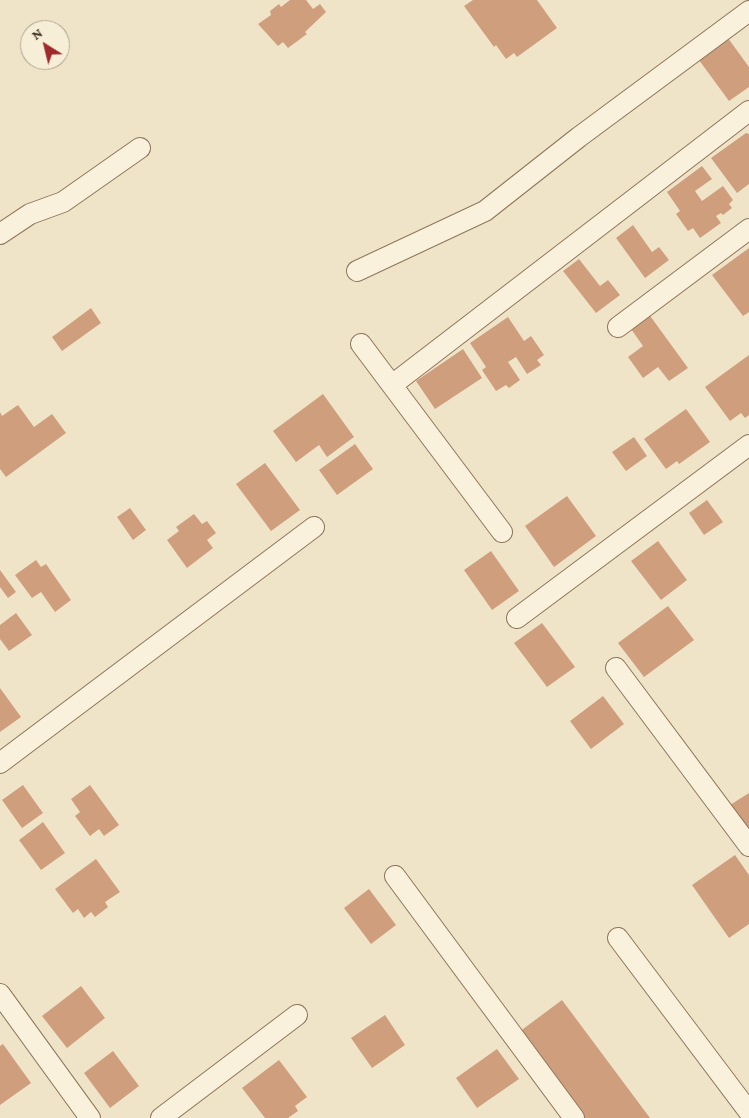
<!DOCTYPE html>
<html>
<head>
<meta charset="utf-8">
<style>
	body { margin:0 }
	#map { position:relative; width:749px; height:1118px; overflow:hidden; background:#f0e4c8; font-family:"Crimson Pro",serif }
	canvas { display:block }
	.north { position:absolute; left:20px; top:20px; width:50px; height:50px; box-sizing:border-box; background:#f7eed8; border:1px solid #ada18e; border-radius:50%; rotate:324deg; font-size:14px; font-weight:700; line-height:20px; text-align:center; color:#3d2e20 }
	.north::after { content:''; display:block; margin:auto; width:18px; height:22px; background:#9e2a2b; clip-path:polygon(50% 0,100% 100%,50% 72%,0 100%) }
</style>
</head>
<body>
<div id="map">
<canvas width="749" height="1118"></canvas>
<div class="north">N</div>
</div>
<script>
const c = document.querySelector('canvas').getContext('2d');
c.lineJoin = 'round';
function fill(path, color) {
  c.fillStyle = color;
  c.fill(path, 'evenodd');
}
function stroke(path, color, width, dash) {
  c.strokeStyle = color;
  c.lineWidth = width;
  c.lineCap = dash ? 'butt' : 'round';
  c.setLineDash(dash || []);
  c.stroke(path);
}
const building = new Path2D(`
	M290,0H306L313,9L320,4L326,12L305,32L307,34L288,48L283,42L278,46L258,24L271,15L270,11L279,4L281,7Z
	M473,0H537L557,28L517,57L514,53L506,59L496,45L494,47L464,6Z
	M725,34L749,67V87L729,101L696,56Z
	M746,133L749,134V184L737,193L711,158Z
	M702,166L712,179L695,191L702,201L723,186L733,200L729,204L732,208L723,215L721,213L716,216L721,223L700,238L693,228L688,231L676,214L680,211L667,192Z
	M633,225L652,252L659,247L669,260L645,278L616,238Z
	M749,248V312L743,316L712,275Z
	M579,259L600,286L608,280L620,295L596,313L563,271Z
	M91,308L101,323L62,351L52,337Z
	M648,313L688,368L669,381L658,367L643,378L628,357L643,346L629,326Z
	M508,317L524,341L531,336L544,355L537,360L541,365L527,374L516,357L508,362L520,380L509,388L506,385L496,391L482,370L486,367L470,343Z
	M463,349L482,378L435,409L416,381Z
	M749,355V415L745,418L741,413L730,421L705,387Z
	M323,394L354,437L327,457L319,445L296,462L273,431Z
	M18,405L34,427L52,414L66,433L6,477L0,469V412L2,416Z
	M686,409L710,442L679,464L677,461L666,469L644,439Z
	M634,437L647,456L626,471L612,452Z
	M355,444L373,469L337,495L319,470Z
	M265,463L300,510L271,531L236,484Z
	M567,496L596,536L554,567L525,526Z
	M707,500L723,522L704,535L689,513Z
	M130,508L146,530L133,540L117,517Z
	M194,514L202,524L207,521L216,533L207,540L213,548L187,568L167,540L179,531L176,527Z
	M658,541L687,580L661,600L631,561Z
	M491,551L519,591L492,610L464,570Z
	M36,560L41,567L46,564L71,600L55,612L41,592L32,598L15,575Z
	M0,570L16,592L8,598L0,587Z
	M668,606L694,640L644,677L618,643Z
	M16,613L32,635L9,651L0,639V625Z
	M542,623L575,667L547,687L514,643Z
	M0,688L21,717L0,732Z
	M603,696L624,724L591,749L570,721Z
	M23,785L43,813L22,828L2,800Z
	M90,785L119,825L104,836L99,829L90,836L75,816L80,812L71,799Z
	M749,793V832L730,805Z
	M43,822L65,853L41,870L19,840Z
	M735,855L749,875V924L729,938L692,885Z
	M96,859L120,892L105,902L108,907L95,917L91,912L84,918L78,909L73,913L55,889Z
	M369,889L396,925L371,944L344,908Z
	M81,986L105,1018L67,1048L42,1016Z
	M562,1000L650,1118H582L519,1032Z
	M385,1015L405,1045L372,1068L351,1038Z
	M3,1044L31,1083L0,1105V1046Z
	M497,1049L519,1079L477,1108L456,1078Z
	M113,1051L139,1086L110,1108L84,1073Z
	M279,1060L307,1097L295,1106L298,1111L288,1118H265L242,1088Z`);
const street = new Path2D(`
	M0,234L30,214L63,202L73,195L140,148
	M357,271L485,211L579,137L749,11
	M618,327L749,229
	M361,344L502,532
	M392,385L749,111
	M517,618L749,445
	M616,668L749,846
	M0,763L314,527
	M395,876L574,1118
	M618,938L749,1112
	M0,994L90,1118
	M161,1118L297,1015`);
fill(building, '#cf9f7d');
stroke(street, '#8d765c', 22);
stroke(street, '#faf1dc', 20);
</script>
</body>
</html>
